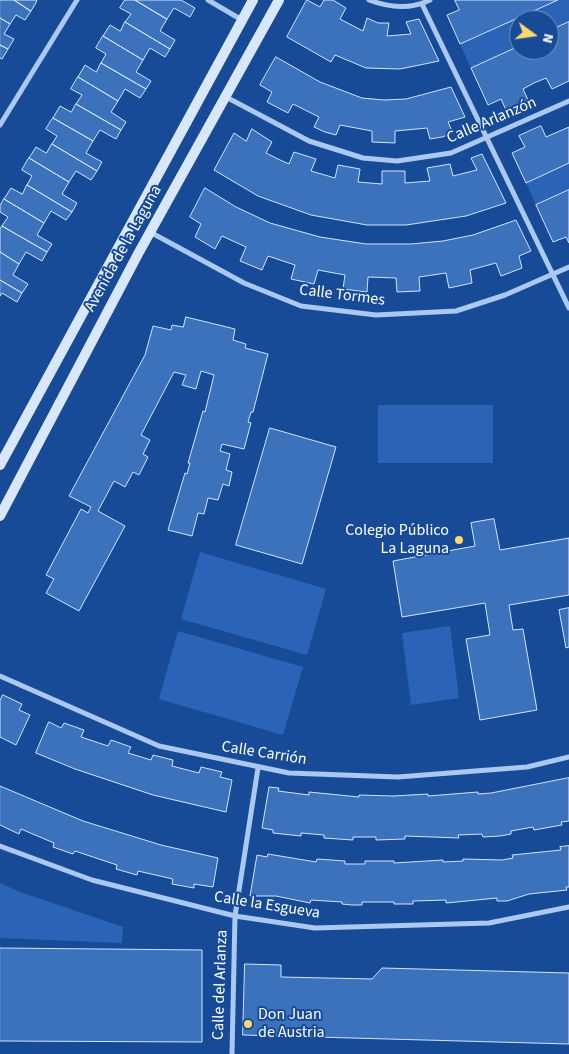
<!DOCTYPE html>
<html>
<head>
<meta charset="utf-8">
<style>
	body { margin:0 }
	#map { position:relative; width:569px; height:1054px; overflow:hidden; background:#184b97; font-family:"Source Sans 3",sans-serif }
	canvas { display:block }
	.north { position:absolute; left:509px; top:10px; width:50px; height:50px; box-sizing:border-box; background:#184b97; border:1px solid #7493c1; border-radius:50%; rotate:104deg; font-size:14px; font-weight:700; line-height:20px; text-align:center; color:#fff }
	.north::after { content:''; display:block; margin:auto; width:18px; height:22px; background:#ffd96b; clip-path:polygon(50% 0,100% 100%,50% 72%,0 100%) }
</style>
</head>
<body>
<div id="map">
<canvas width="569" height="1054"></canvas>
<div class="north">N</div>
</div>
<script>
const c = document.querySelector('canvas').getContext('2d');
c.lineJoin = 'round';
function fill(path, color) {
  c.fillStyle = color;
  c.fill(path, 'evenodd');
}
function stroke(path, color, width, dash) {
  c.strokeStyle = color;
  c.lineWidth = width;
  c.lineCap = dash ? 'butt' : 'round';
  c.setLineDash(dash || []);
  c.stroke(path);
}
function write(font, color, halo, rows, align = 'center') {
  c.font = font + ' "Source Sans 3",sans-serif';
  c.lineWidth = 4;
  c.setLineDash([]);
  c.textBaseline = 'middle';
  c.strokeStyle = halo;
  c.fillStyle = color;
  for (const [text, x, y, turn = 0] of rows) {
    c.save();
    c.translate(x, y);
    c.rotate((+turn || 0) * Math.PI / 180);
    c.textAlign = isNaN(turn) ? turn : align;
    if (halo) c.strokeText(text, 0, 0);
    c.fillText(text, 0, 0);
    c.restore();
  }
}
const green = new Path2D(`
	M558,0H569V22L549,31V20H519V46L471,68L460,44Z
	M569,163V190L536,205L526,183Z
	M378,405H493V463H378Z
	M200,552L326,589L307,655L181,619Z
	M450,626L459,698L411,705L402,633Z
	M178,631L303,667L283,735L159,699Z
	M0,883L23,893L123,927L122,943L0,938Z`);
const building = new Path2D(`
	M0,0H14L31,11L25,20L16,15L10,24L0,18Z
	M14,0H36L37,1L31,11Z
	M125,0H135L167,19L160,31L175,40L170,49L125,22L131,14L120,8Z
	M135,0H181L195,8L190,17L174,8L167,19Z
	M307,0L320,7L324,0H333L346,8L340,19L363,31L367,18L378,23H389L387,36L411,34L406,22L419,19L439,61L400,69L366,68L335,55L331,62L287,37Z
	M455,0H558L460,44L447,15L459,10Z
	M0,18L10,24L4,34L14,39L8,49L0,45Z
	M125,22L170,49L165,57L150,48L143,60L103,36L110,25L120,31Z
	M569,22V81L552,89L546,78L534,83L523,89L528,100L506,110L501,99L488,105L471,68L519,46V50H549V31Z
	M103,36L143,60L136,72L151,81L146,89L101,63L106,54L96,48Z
	M0,45L8,49L2,59L0,58Z
	M276,57L320,82L362,98L384,100L406,99L451,87L465,117L448,122L453,133L442,137L430,139L427,128L395,131V143L372,142V131L340,125L336,135L325,132L314,127L319,117L293,104L288,113L267,102L272,92L260,85Z
	M101,63L146,89L140,98L125,89L118,101L78,77L85,65L96,72Z
	M78,77L118,101L111,112L126,122L121,130L76,104L82,95L71,89Z
	M76,104L121,130L116,139L100,130L93,141L53,118L60,106L71,112Z
	M53,118L93,141L86,153L102,162L97,171L52,144L57,136L46,129Z
	M541,126L546,137L569,127V163L526,183L512,153L525,147L519,136Z
	M252,129L272,142L266,153L278,159L289,164L294,152L316,159L311,171L335,178L338,165L360,169L358,182L382,184V171H405V183L430,181L427,168L450,164L453,176L477,170L471,158L482,154L506,203L466,216L406,225H367L311,215L258,196L214,170L234,133L246,141Z
	M52,144L97,171L91,180L76,171L69,182L29,158L36,147L46,153Z
	M29,158L69,182L62,194L77,203L72,212L27,185L32,176L22,170Z
	M27,185L72,212L66,220L51,211L44,223L4,199L11,188L22,194Z
	M205,188L236,207L270,223L320,237L366,244H411L443,241L473,235L516,220L531,251L519,256L522,268L501,276L496,263L470,270L472,283L449,288L446,273L419,277L420,291L397,292L396,278L368,277L367,292L343,289L345,275L318,270L314,284L291,279L295,265L268,256L262,270L240,261L246,247L222,236L215,249L195,237L201,224L190,217Z
	M569,190V243L566,237L553,242L536,205Z
	M4,199L44,223L37,235L52,244L47,252L2,226L8,217L0,212V206Z
	M2,226L47,252L42,261L26,252L19,264L0,252V230Z
	M0,252L19,264L13,275L28,284L22,293L0,280Z
	M0,280L22,293L17,302L2,293L0,296Z
	M186,317L235,329L233,340L246,344L245,348L268,354L253,412H251L248,422L251,423L244,449L222,444L220,451L230,454L226,470L232,472L229,486L223,484L218,500L208,498L204,514L198,513L192,536L168,530L185,473L187,474L190,463H188L203,411L205,412L214,375L201,371L196,389L182,385L186,375L174,372L141,435L150,440L143,454L148,457L139,475L133,472L125,487L114,481L98,511L125,526L79,611L46,593L54,579L46,575L81,509L88,513L91,507L69,496L145,355L153,326L171,330L172,325L183,327Z
	M270,428L336,447L302,564L236,545Z
	M494,519L500,550L569,538V595L509,605L513,630L523,629L537,710L480,720L466,639L490,635L485,603L402,617L393,561L475,546L471,523Z
	M569,608V647L566,648L559,610Z
	M3,695L22,704L19,710L30,715L16,745L0,737V701Z
	M49,722L61,728L64,723L84,730L81,737L108,746L111,740L131,747L128,753L151,760L153,755L173,760L172,766L199,773L201,767L222,772L220,777L232,780L226,812L153,795L75,769L36,753Z
	M569,778V821L561,822L562,825L534,830L533,827L511,831V834L500,836L483,837L482,834L458,835L459,838L405,836V839L376,840V837H353V840L324,838V835L301,833V836L273,833V830L262,828L269,787L279,788L278,791L309,795V792L359,797V795L393,796L428,794V796L478,792V794L491,793Z
	M0,786L83,821L161,845L218,858L213,887L194,884V888L172,884L173,879L138,871L137,875L116,869L117,865L75,851L73,854L53,847L54,843L21,829L19,834L0,825Z
	M569,846V887H566L567,890L529,894L507,901H497V898L446,903V900L413,901V904H394V902H362V905H352L342,904V902L311,900L310,903L276,896H250L257,855L267,857L268,854L316,862L317,859L345,861V864H365V861H394V863L443,860V862L463,861V859L502,860L513,858L512,855L561,850L560,847Z
	M0,948L202,950V1042L0,1041Z
	M245,964L281,965V977L372,979L382,968L569,973V1044L243,1035Z`);
const street = new Path2D(`
	M208,0L242,20
	M369,0C390,8 410,10 430,0
	M422,4L569,308
	M226,97L309,141L363,158L397,161L451,153L569,101
	M0,125L77,0
	M150,232L244,283L301,306L376,315L456,311L505,295L569,267
	M0,676L159,746L289,773L398,777L527,767L569,757
	M0,846L92,880L235,916L315,928L489,923L569,907
	M232,1054L235,916L258,768`);
const secondary = new Path2D(`
	M0,465L253,0
	M0,516L138,254L279,0`);
const markers = [
	[459,540,5,"#ffd96b"],
	[248,1024,5,"#ffd96b"]
];
const streetNames = [
	["Calle Arlanzón",492,121,-23],
	["Avenida de la Laguna",124,249,-61],
	["Calle Tormes",342,296,7],
	["Calle Carrión",264,754,9],
	["Calle la Esgueva",267,906,9],
	["Calle del Arlanza",221,985,-88]
];
const poiNames = [
	["Colegio Público",449,531],
	["La Laguna",449,549],
	["Don Juan",258,1015,"left"],
	["de Austria",258,1033,"left"]
];
fill(green, '#2b64b6');
fill(building, '#3c71bc');
stroke(building, '#d2e4fc', 1);
stroke(street, '#abc8f1', 5);
stroke(secondary, '#d9e7fc', 10);
for (const [x, y, r, color] of markers) {
  const dot = new Path2D();
  dot.arc(x, y, r, 0, 2 * Math.PI);
  c.fillStyle = color;
  c.fill(dot);
  stroke(dot, '#184b97', 2);
}
write('16px', '#fff', '#184b97', streetNames);
write('16px', '#fff', '#184b97', poiNames, 'right');
</script>
</body>
</html>
